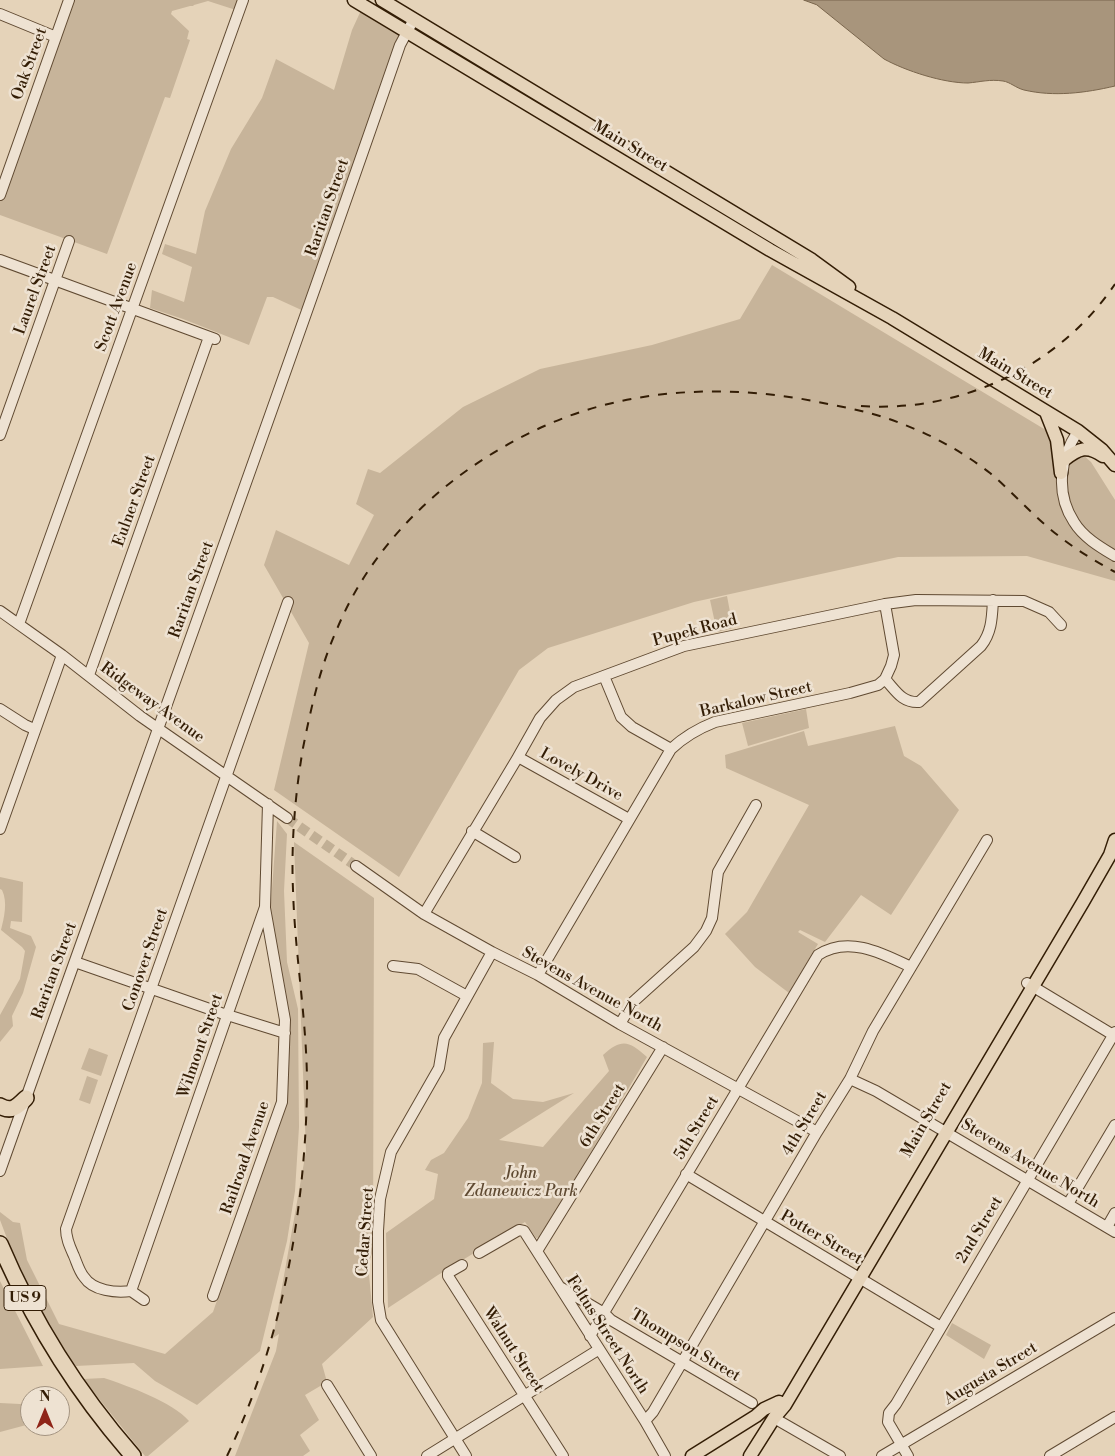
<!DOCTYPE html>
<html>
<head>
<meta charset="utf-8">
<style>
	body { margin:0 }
	#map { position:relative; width:1115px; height:1456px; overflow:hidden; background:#e5d3b9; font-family:"Libre Bodoni",serif }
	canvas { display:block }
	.north { position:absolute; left:20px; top:1386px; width:50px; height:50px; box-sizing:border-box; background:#eee2d2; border:1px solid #a39380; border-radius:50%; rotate:0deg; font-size:14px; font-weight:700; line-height:20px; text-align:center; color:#331d05 }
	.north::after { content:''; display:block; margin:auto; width:18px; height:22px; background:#8f2418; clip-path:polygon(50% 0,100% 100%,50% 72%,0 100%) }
</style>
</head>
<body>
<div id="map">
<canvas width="1115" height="1456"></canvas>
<div class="north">N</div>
</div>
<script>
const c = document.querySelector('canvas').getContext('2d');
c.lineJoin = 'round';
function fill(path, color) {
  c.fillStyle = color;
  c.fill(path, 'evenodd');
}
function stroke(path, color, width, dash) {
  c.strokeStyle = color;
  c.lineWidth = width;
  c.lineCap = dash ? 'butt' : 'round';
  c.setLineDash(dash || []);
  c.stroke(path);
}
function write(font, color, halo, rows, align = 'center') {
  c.font = font + ' "Libre Bodoni",serif';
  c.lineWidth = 5;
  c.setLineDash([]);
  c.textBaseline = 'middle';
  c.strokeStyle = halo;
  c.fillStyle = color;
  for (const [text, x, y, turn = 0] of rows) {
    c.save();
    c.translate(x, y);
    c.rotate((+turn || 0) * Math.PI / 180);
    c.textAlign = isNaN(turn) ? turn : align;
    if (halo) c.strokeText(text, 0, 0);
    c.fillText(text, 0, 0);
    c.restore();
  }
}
const green = new Path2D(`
	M69,0H243L239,11L208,1L194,5L193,6H190L172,11L171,14L189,31L187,39L190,40L170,98L165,97L107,254L0,215V195Z
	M363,6L407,31L308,313L273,297H267L249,345L183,319L150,308L152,290L184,302L192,267L162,254L165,244L196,254L205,211L231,149L262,98L276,59L334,90L352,30Z
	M772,265L1074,447L1091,462L1115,500V581L1027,556L898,557L694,602L548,648L519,670L399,877L274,790L309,643L264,565L276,530L349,565L374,515L356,504L368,469L380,473L463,407L540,369L652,345L740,319Z
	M727,596L733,628L717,632L710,600Z
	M806,709L809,728L748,746L742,723Z
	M895,726L904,756L921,766L959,810L891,915L861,895L825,942L800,930L798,932L818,944L789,993L755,967L725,934L747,912L809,805L726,768L725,755L804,731L808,746Z
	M277,821L287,834L284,891L287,962L298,1009L299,1127L295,1191L287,1241L260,1351L197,1405L155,1381L134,1363L76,1366L50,1334L19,1270L0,1220V1212L13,1222L20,1223L27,1260L59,1324L165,1354L213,1312L284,1107L287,1085L270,916Z
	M294,842L374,898L373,1251L368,1264L373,1317L322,1364L327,1382L305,1395L319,1420L300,1435L310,1451L303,1456H235L276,1351L279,1334L273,1338L306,1151Z
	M0,877L23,882L22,922L11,921L10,928L31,936L36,947L23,993L12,1016L13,1026L0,1042V1015L20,979L25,951L22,947L1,930C4,918 8,902 2,890L0,889Z
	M494,1042L491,1083L513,1099L543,1102L574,1093L499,1140L543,1147L609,1071L603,1055C622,1038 629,1041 647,1057L541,1237L536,1238L525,1222L438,1275L388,1308L386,1233L434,1199L438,1174L425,1170L431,1160L444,1153L468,1118L482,1083L483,1043Z
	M89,1048L108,1055L101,1076L81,1069Z
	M87,1076L98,1080L90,1104L79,1100Z
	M0,1281L43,1366L0,1369Z
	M952,1323L991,1345L984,1359L946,1335Z
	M104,1378C128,1386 173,1402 189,1421L148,1456H145L83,1379Z
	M30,1402V1424L0,1432V1403L20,1404Z`);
const water = new Path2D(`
	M804,0H1115V86C1085,93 1054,97 1024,90C1016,88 1010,82 1003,81C990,79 980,82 968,83C943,83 906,71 884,59L817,5Z`);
const minorTunnel = new Path2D(`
	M287,818L356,866`);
const minor = new Path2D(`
	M0,14L56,37
	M0,195L69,0
	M0,260L215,339
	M1078,431C1060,458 1055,493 1074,522C1083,537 1100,547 1115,556
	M0,435L69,241
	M0,611L62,655L140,716L287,818
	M19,624L243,0
	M89,675L209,337
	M604,676L621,717L632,727L671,749
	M885,679C896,691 902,703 919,702L981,646C992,632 992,617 993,600
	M0,709L25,725L34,729
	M518,757L629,819
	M0,829L62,655
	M472,831L515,857
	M356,866L424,914L492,952L538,975L620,1024L817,1132
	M424,914L518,757L540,718L556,700L574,687L684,646L885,604L916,600L1024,601L1049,612L1061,625
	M75,962L221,1013L285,1033
	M393,966L418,969L467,996
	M538,975L671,749C685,736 697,729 715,722L850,693L878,685L885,679L891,666L894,655L885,604
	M1027,983L1115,1036
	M620,1024L633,1002L694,947L706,931L712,918L718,872L756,805
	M850,1079L876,1091L1115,1232
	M0,1171C133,796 270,422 400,45L414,19
	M686,1174L941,1327
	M1068,1204L1115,1125
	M1107,1227L1115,1213
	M537,1251L663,1047
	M479,1253L519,1230L524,1231L645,1421L665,1456
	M462,1265L448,1273V1276L563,1456
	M560,1287L604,1313L611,1320L752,1403
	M131,1291C116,1293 93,1291 84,1277C79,1271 77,1263 74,1256C70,1247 66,1239 66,1229L288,602
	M131,1291L265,907L268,804
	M131,1291L144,1300
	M213,1296L282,1102L285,1020L265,908
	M590,1336L818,955C848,935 882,953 911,967
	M327,1385L371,1456
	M774,1418L840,1456
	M645,1421L653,1412L817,1132L850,1079L873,1031L987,840
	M427,1456L598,1350
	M466,1456L381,1320L378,1302V1231L380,1199L391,1152L439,1068L444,1038L492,952
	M882,1456L1115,1318
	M908,1456L888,1422L889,1413L896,1404L1115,1032
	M1050,1456L1115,1417`);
const major = new Path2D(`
	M354,0L770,250L892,318L1078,431L1102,450L1115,465
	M382,0L812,260L849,287
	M1046,412L1057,440L1061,473
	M1064,460C1079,448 1087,445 1103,456
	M692,1456L756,1416L764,1409L779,1402
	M750,1456L774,1418L785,1405L1083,902L1110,855L1115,840`);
const highway = new Path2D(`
	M0,1106C12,1113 18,1106 26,1098
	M0,1244C33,1322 77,1392 133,1456`);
const rail = new Path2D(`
	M861,406C960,413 1059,367 1115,284
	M227,1456C281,1343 304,1219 307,1094C308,1026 295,958 293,890C291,843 295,795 303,748C311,708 320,667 337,629C376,535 457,464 549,424C636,386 737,384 828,404C855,409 881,415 905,425C936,437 964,453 990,473C1008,488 1024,506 1042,522C1064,542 1089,558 1115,572`);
const shields = [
	[25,1298,42]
];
const shieldNames = [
	["US 9",25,1298]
];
const streetNames = [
	["Oak Street",30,64,-70],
	["Main Street",630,147,31],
	["Raritan Street",328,208,-71],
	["Laurel Street",36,290,-70],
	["Scott Avenue",117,307,-70],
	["Main Street",1015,374,31],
	["Eulner Street",135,501,-70],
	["Raritan Street",192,590,-70],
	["Pupek Road",695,631,-15],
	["Barkalow Street",756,700,-13],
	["Ridgeway Avenue",152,703,36],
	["Lovely Drive",581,775,29],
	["Conover Street",146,960,-71],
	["Raritan Street",55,971,-70],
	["Stevens Avenue North",592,990,29],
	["Wilmont Street",201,1046,-71],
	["6th Street",603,1116,-58],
	["Main Street",927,1120,-60],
	["4th Street",805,1124,-59],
	["5th Street",697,1128,-59],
	["Railroad Avenue",246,1158,-71],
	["Stevens Avenue North",1030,1164,31],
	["2nd Street",980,1230,-59],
	["Cedar Street",366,1232,-86],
	["Potter Street",821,1238,30],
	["Feltus Street North",607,1335,57],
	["Thompson Street",685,1346,31],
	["Walnut Street",513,1350,57],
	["Augusta Street",991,1374,-31]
];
const parkNames = [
	["John",521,1174],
	["Zdanewicz Park",521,1192]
];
fill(green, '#c7b49a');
fill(water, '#a8957c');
stroke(water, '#79654c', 1);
stroke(minorTunnel, '#c1af95', 10, [10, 5]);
stroke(minor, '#604a32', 12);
stroke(major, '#331d05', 15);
stroke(highway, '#331d05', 18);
stroke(minor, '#eee2d2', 10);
stroke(major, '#e5d3b9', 12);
stroke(highway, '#e5d3b9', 15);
stroke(rail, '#331d05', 2, [9, 9]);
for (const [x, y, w] of shields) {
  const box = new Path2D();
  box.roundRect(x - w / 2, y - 12.5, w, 25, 4);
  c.fillStyle = '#eee2d2';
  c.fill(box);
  stroke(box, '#331d05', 1);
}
write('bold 15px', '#331d05', null, shieldNames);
write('16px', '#331d05', '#eee2d2', streetNames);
write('italic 16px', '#5f4a32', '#eee2d2', parkNames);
</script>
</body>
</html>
